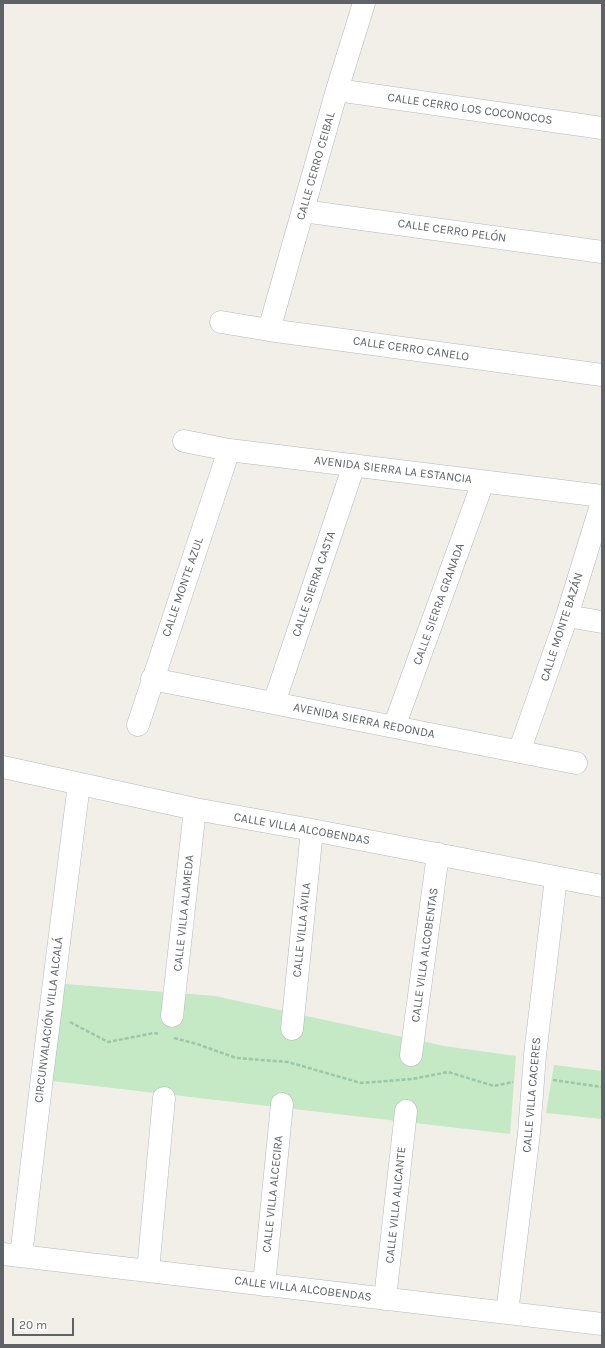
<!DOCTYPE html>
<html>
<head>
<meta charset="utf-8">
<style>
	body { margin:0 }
	#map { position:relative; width:605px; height:1348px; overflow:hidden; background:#f1efe8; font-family:Karla,sans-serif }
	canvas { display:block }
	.frame { position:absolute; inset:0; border:4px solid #5f6368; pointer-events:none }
	.scale { position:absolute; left:12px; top:1318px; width:62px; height:18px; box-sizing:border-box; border:2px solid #5f6368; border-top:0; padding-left:5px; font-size:12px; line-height:14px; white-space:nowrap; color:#5f6368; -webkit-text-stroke:3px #fff; paint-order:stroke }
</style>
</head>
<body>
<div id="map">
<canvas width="605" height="1348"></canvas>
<div class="frame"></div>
<div class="scale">20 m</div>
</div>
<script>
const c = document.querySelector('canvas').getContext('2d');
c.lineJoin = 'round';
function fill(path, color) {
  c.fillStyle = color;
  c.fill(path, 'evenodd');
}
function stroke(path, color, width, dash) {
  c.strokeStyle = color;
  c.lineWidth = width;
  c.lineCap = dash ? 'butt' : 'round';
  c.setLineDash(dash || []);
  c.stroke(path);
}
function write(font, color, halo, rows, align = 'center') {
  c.font = font + ' Karla,sans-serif';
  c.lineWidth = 3;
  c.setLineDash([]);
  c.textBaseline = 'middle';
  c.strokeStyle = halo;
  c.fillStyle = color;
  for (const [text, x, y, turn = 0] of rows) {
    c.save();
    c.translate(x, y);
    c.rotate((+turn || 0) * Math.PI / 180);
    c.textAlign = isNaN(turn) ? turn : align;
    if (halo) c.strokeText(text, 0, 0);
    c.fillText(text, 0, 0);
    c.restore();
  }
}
const green = new Path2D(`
	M65,984L215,996L444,1046L516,1056L510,1134L52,1081Z
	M554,1065L602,1071V1119L546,1113Z`);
const path = new Path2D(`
	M70,1022L108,1042L154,1033L159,1034
	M174,1038L197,1044L236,1058L288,1062L361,1083L412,1079L448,1072L494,1086L513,1082
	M553,1080L602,1087`);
const street = new Path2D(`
	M337,90L602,128
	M303,211L602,252
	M221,322L269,330L602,375
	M269,330L337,90L364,3
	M184,441L229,450L602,496
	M567,616L602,622
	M152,679L576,763
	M274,703L354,465
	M138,725L229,450
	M394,727L483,482
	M519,752L567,616L602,502
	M3,767L195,809L312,830L602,886
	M172,1016L195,809
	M292,1029L312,830
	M411,1055L438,854
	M3,1254L602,1324
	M21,1256L42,1077L79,784
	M148,1271L164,1098
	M264,1285L282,1104
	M385,1299L406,1111
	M507,1313L529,1133L535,1055L556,878`);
const streetNames = [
	["CALLE CERRO LOS COCONOCOS",470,109,8],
	["CALLE CERRO CEIBAL",316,166,-74],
	["CALLE CERRO PELÓN",452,231,8],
	["CALLE CERRO CANELO",411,349,8],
	["AVENIDA SIERRA LA ESTANCIA",393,470,7],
	["CALLE SIERRA CASTA",314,584,-71],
	["CALLE MONTE AZUL",183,587,-71],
	["CALLE SIERRA GRANADA",439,604,-70],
	["CALLE MONTE BAZÁN",562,627,-72],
	["AVENIDA SIERRA REDONDA",364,721,11],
	["CALLE VILLA ALCOBENDAS",302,829,10],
	["CALLE VILLA ALAMEDA",184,913,-84],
	["CALLE VILLA ÁVILA",302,930,-84],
	["CALLE VILLA ALCOBENTAS",425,955,-82],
	["CIRCUNVALACIÓN VILLA ALCALÁ",49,1020,-83],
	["CALLE VILLA CACERES",532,1095,-85],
	["CALLE VILLA ALCECIRA",273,1194,-84],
	["CALLE VILLA ALICANTE",396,1205,-84],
	["CALLE VILLA ALCOBENDAS",303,1289,7]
];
fill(green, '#c5e8c5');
stroke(street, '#b5b8bc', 23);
stroke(path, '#9cc7a9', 2.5, [4, 2]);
stroke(street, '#fff', 22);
write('12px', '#5f6368', '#fff', streetNames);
</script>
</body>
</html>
